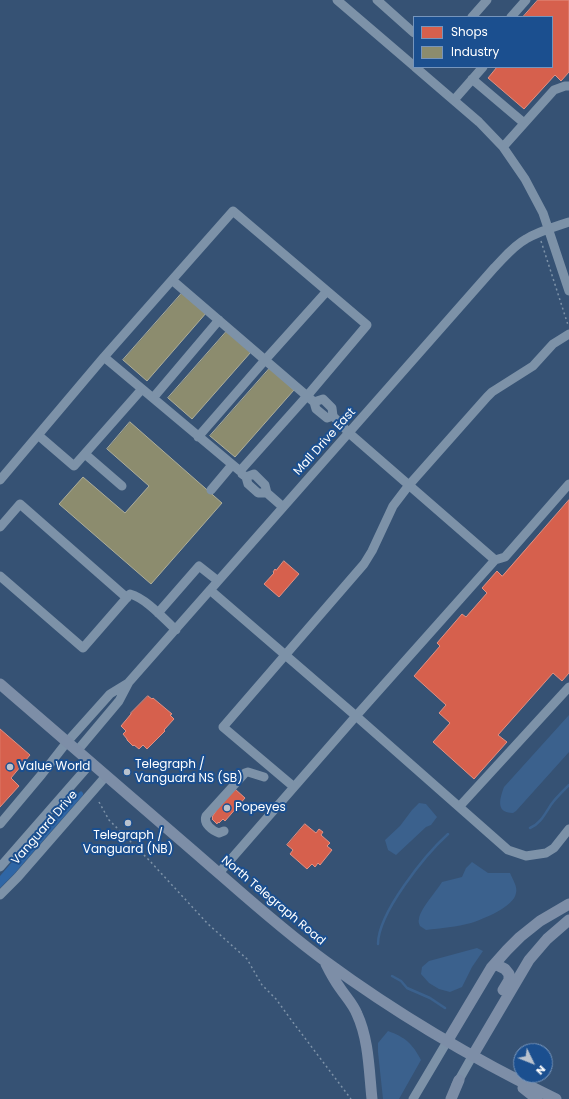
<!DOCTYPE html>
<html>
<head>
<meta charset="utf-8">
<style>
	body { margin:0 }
	#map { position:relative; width:569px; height:1099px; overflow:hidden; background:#365274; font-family:Poppins,sans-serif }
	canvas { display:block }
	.legend { position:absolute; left:413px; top:16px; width:140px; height:52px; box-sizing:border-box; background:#1b4f8f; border:1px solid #7695bc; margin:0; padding:5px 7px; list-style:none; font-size:12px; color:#fff }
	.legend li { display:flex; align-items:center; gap:8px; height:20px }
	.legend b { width:20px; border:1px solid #7695bc }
	.north { position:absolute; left:513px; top:1043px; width:40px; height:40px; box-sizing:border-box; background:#1b4f8f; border:1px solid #7695bc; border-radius:50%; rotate:133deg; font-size:11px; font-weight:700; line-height:16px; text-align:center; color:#fff }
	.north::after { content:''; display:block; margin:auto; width:14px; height:18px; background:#b9c2ce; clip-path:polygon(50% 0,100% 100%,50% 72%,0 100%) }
</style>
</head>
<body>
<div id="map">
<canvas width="569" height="1099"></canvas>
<ul class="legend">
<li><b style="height:11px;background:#d6604d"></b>Shops</li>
<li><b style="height:11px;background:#8c8c6e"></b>Industry</li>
</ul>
<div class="north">N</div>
</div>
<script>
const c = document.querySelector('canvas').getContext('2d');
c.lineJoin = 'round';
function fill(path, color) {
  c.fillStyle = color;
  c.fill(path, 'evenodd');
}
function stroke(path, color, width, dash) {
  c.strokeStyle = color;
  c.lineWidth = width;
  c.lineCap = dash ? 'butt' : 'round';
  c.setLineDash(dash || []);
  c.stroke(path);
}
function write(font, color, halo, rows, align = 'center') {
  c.font = font + ' Poppins,sans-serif';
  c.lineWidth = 4;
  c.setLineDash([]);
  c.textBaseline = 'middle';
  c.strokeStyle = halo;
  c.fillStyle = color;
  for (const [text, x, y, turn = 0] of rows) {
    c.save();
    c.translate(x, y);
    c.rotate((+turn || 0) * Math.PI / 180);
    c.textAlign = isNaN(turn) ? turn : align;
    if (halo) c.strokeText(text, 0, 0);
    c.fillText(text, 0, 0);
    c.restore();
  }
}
const green = new Path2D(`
	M81,791L83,793V795L15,873L0,888V876L35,835Z`);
const water = new Path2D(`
	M569,715V752L516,811L513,813C495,813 500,798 504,787Z
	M419,803L426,804L437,817L431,825L426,827L396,855L388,850L385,840L400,826L412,810Z
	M472,862L488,873H510C512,878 518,887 516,893C514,907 483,919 471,923C457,927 441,928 426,930L420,926C419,924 418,921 419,919C420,909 436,892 442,882L462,877L466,868Z
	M477,948L483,951L472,967L462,987L450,992L439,989L429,983L421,974L422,967L429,961Z
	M388,1031C405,1037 413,1044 421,1060L399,1099H383L378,1052V1043Z`);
const shops = new Path2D(`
	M538,0H569V72L561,81L555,75L524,109L488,78L497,67H552V17H523Z
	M569,500V673L562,681L553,673L498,735L507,742L474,779L433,742L450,723L439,713L446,705L414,676L440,646L437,643L462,614L466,617L487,593L482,588L497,571L502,576Z
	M284,561L299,574L279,597L264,584L274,573L273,572L275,569L276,570Z
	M148,696L152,699L153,698L172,714L170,715L174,719L164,730L165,731L147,749L143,745L139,749L134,745L133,746L127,740V739L123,734L126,731L121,726L131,714V713Z
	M0,729L30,755L11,778L19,786L0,807Z
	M235,789L245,798L225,821L223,819L219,823L218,822L217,824L212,819L213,818L212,817L216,811L215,810Z
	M305,824L316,833L319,829L323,832L321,835L330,843L327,846L332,850L320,865L318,863L315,867L312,864L307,869L290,854L293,850L287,845Z`);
const industry = new Path2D(`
	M183,292L207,312L147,381L123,360Z
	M227,331L251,352L192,419L168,398Z
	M270,368L294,390L235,457L210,436Z
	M130,422L222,503L151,584L59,504L83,477L125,513L149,486L107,449Z`);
const stream = new Path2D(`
	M530,828C542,823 546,811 553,802C558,796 564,790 569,785
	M378,944C378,913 425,855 448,834
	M392,976L401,981L407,988L430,998L445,1008`);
const path = new Path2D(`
	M541,241L568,325
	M99,802L109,820L148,859L208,924L247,959L262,985L276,999L292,1021L351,1099`);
const minor = new Path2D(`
	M337,0L414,66
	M377,0L414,33
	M472,17L487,0
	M511,17L526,0
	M415,67L479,122L503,147L525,179L543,213L569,291
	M472,79L524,123
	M454,100L483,67
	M503,147L554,90L565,86H569
	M172,280L104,357L240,471L307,396L367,325L233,211L172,280L307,396L314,402L316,409L327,418L333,416
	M153,398L219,320
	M314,402L323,399L332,408L333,416L349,433L495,560
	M38,435L74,466L142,389
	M198,437L265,360L327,291
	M85,454L122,486
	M242,474L246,477L248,484L258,493H267
	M246,477L254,474L265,485L267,493L283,507
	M0,480L104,357
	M211,490L232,465
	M0,527L20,504L127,598
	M0,576L83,648L130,594C147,599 163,618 176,630
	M210,590L356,716L508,850L526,856L546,853L554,848L569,829
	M158,613L199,566L218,581
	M77,751L119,701L129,682L494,268C504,258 513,246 526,239C539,231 554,227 569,222
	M294,787L223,727L364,564L372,551L393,506L409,485L487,397L492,392L533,366L553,344L569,334
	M459,807L569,687
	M0,824L42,774L67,742L110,694L128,683
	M224,831L219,833C213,831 203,824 206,816L245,773L248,772L264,777
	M0,867L91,763
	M219,873L356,716L495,560L505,557L569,484
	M0,895L18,877L106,776
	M456,1085L473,1055
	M413,1099L448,1040`);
const major = new Path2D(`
	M0,684C63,739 127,794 191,849C234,886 278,927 325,961C397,1014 475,1060 556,1099
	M326,964C330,972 335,981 340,988C346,997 353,1004 357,1014C369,1040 369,1071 372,1099
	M495,964L505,969L509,974V980L503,990
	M448,1040L491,968L507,950L520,937L540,921L569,904
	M473,1055L529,960L547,939L569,920
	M523,1088L537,1099
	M451,1099L459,1080`);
const markers = [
	[10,767,4,"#b9c2ce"],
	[127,772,4,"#b9c2ce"],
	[227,808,4,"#b9c2ce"],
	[128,823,4,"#b9c2ce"]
];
const streetNames = [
	["Mall Drive East",325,442,-48],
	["Vanguard Drive",45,828,-49],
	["North Telegraph Road",273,901,40]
];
const poiNames = [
	["Telegraph /",135,765],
	["Vanguard NS (SB)",135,779],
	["Value World",18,767],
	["Popeyes",235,808],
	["Telegraph /",128,836,"center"],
	["Vanguard (NB)",128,850,"center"]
];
fill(green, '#2f66a5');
fill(water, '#3b618d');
fill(shops, '#d6604d');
stroke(shops, '#e29082', 1);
fill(industry, '#8c8c6e');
stroke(industry, '#aeae9a', 1);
stroke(stream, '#3b618d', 2.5);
stroke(path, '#7d92a8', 1.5, [2, 3]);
stroke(minor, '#7d92a8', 9);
stroke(major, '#7d8ea7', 11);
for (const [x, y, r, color] of markers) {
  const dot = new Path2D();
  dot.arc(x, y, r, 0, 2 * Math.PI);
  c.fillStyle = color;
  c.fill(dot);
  stroke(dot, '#1b4f8f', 1.5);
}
write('12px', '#fff', '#1b4f8f', streetNames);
write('12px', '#fff', '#1b4f8f', poiNames, 'left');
</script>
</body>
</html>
